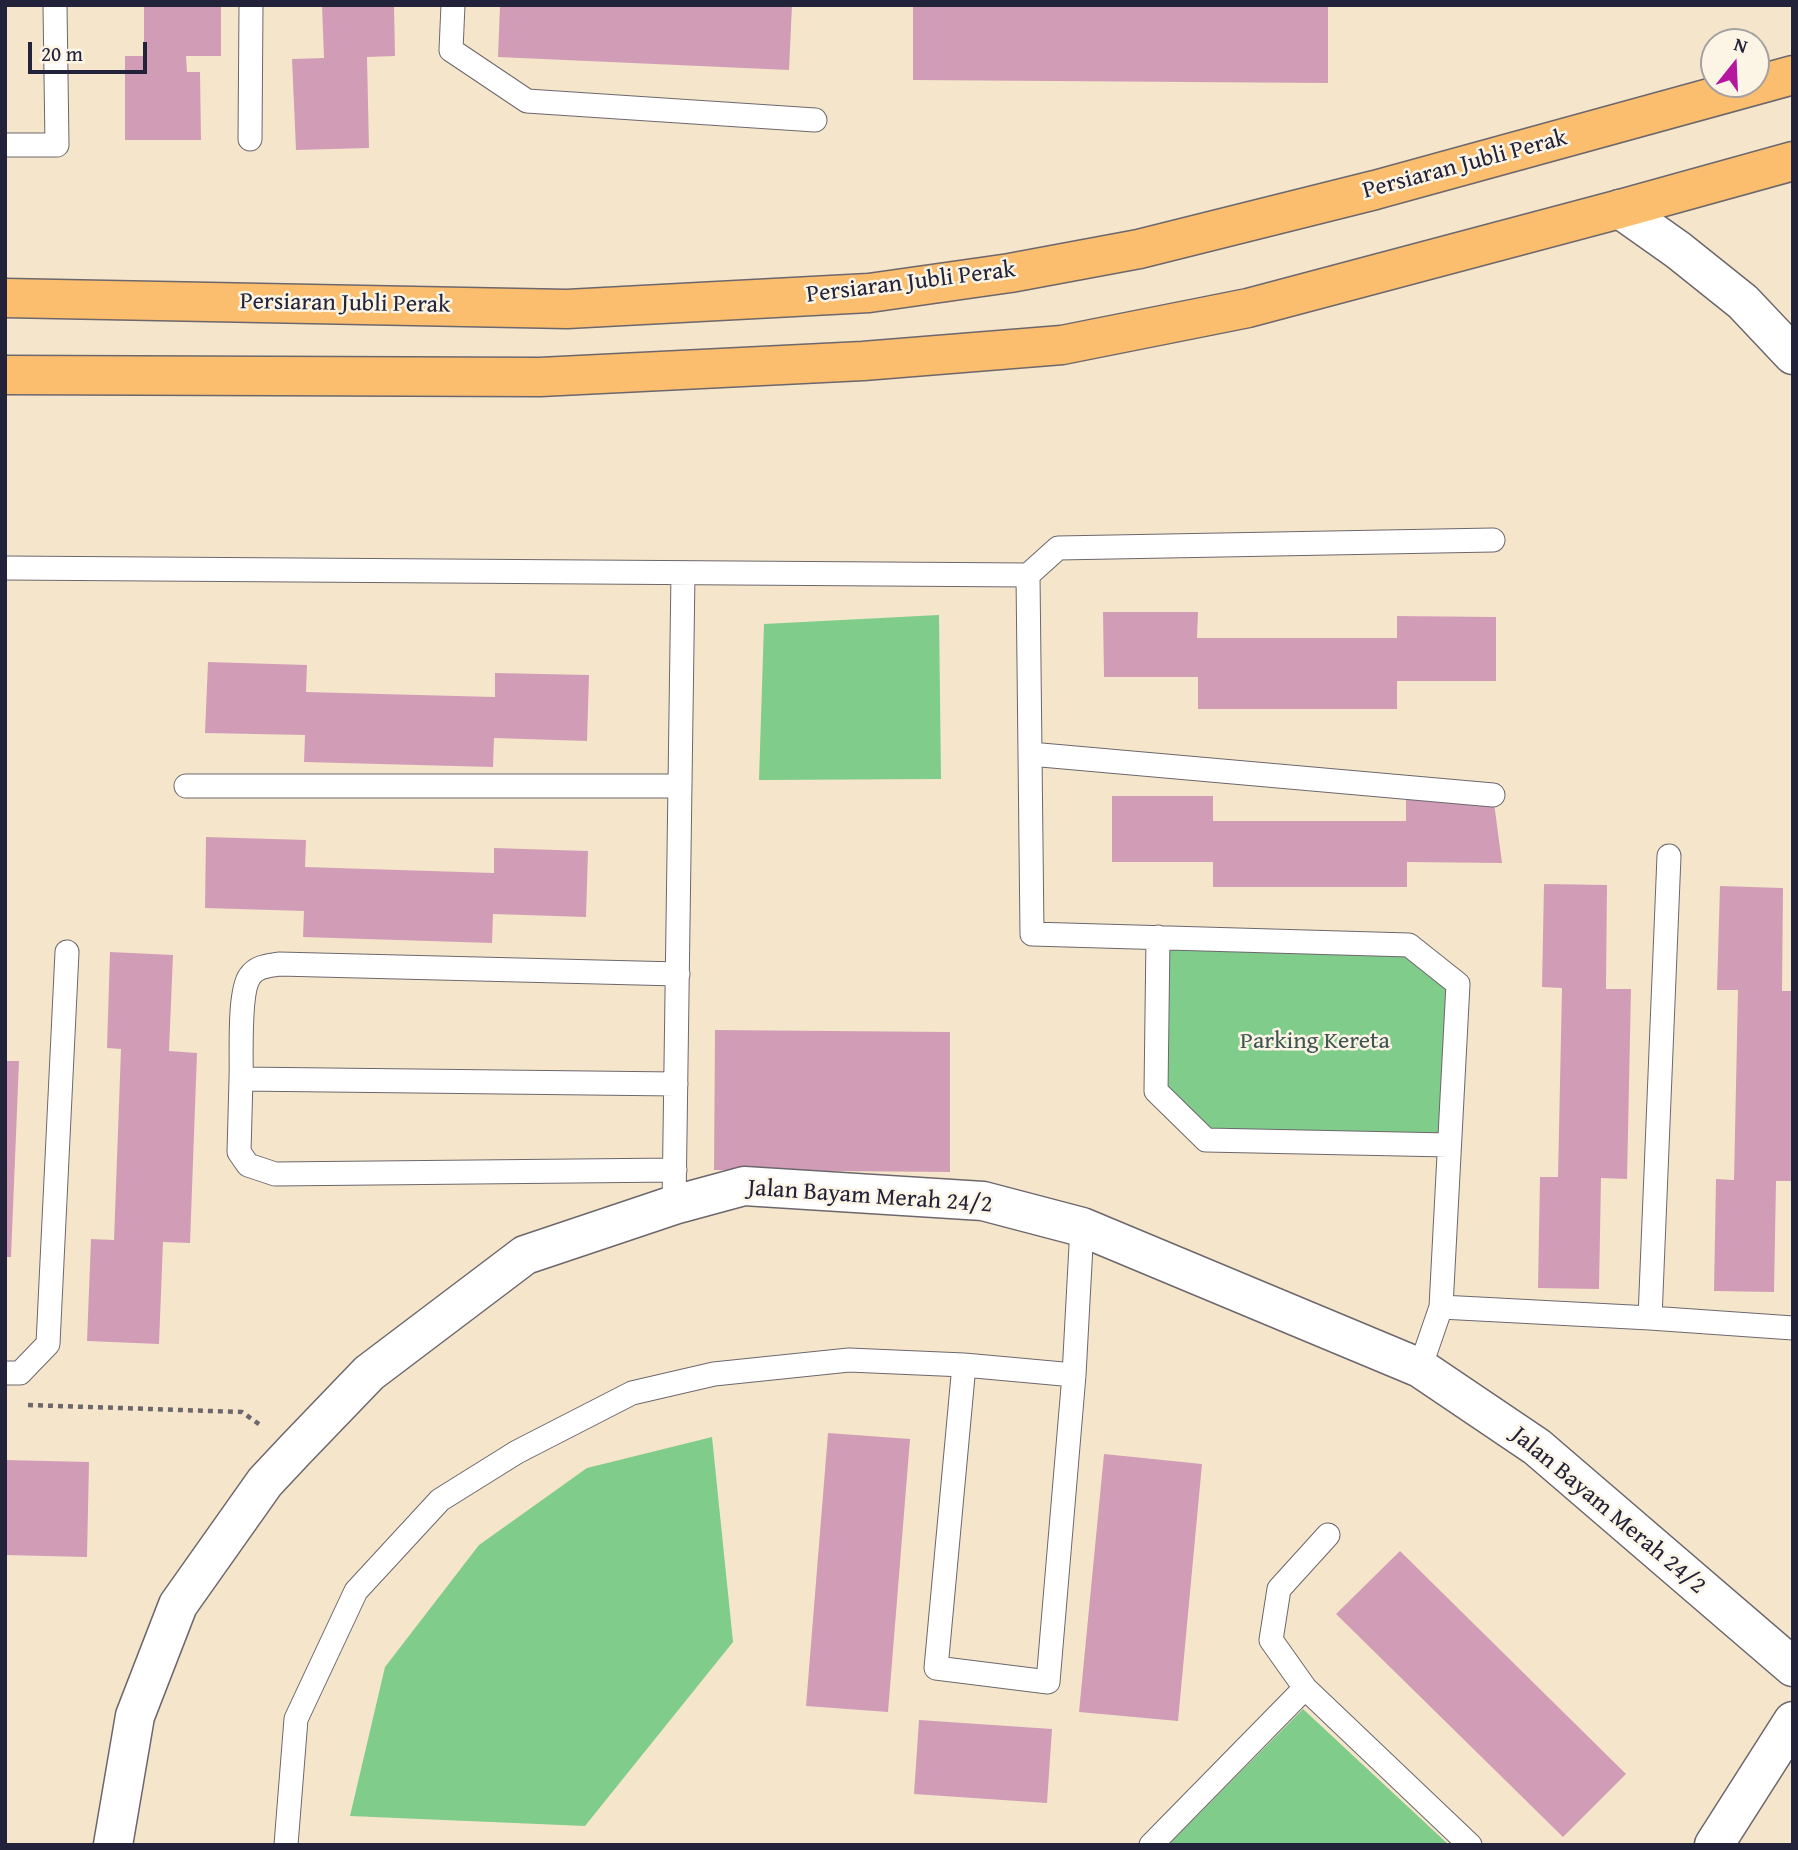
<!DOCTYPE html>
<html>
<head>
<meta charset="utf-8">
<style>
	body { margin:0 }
	#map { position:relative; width:1798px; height:1850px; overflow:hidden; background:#f5e6cb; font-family:"Gentium Book Plus",serif }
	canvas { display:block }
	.frame { position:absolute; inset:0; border:7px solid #22223b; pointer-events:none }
	.north { position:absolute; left:1700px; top:28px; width:70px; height:70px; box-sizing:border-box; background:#fcf5e5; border:2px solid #a5a1a1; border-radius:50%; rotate:18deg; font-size:19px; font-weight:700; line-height:28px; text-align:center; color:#22223b }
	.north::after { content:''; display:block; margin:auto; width:24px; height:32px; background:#b5179e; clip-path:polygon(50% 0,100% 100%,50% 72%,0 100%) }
	.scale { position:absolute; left:28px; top:42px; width:119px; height:32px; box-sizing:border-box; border:4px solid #22223b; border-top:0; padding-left:9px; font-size:21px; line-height:24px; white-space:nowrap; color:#22223b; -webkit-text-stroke:5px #fcf5e5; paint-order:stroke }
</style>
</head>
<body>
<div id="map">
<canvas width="1798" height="1850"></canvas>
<div class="frame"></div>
<div class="north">N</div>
<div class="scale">20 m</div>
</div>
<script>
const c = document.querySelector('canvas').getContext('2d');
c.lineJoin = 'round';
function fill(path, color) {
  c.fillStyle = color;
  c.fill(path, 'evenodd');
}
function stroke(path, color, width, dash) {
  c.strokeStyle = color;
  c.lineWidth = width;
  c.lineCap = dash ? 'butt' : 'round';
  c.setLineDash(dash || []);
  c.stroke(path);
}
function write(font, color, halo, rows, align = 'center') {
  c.font = font + ' "Gentium Book Plus",serif';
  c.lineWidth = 5;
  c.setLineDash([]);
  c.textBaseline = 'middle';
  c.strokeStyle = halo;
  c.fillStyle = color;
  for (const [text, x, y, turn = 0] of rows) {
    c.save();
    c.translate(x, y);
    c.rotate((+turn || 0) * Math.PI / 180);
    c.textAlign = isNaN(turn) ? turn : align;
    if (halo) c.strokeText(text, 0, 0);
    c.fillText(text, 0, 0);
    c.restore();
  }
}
const green = new Path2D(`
	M939,615L941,779L759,780L764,624Z
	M1158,937L1409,945L1458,984L1449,1145L1206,1140L1156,1091Z
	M712,1437L733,1642L585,1826L350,1816L385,1667L479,1545L587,1468Z
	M1303,1709L1449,1845H1168Z`);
const building = new Path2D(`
	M144,5H221V56H186L187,72H200L201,140H125V56H144Z
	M322,5H394L395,56L367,57L369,148L296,150L292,59L324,58Z
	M500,5H792L789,70L498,57Z
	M913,5H1328V83L913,80Z
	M1103,612H1198L1197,638H1397V616L1496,617V681H1397V709H1198V677H1104Z
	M208,662L307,665L306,692L495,697V673L589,675L587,741L494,738L493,767L304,762L305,735L205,733Z
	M1406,795H1493L1502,863L1407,862V887H1213V862H1112V796H1213V821H1406Z
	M206,837L306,840L305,867L494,873V848L588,851L586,917L493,914L492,943L303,937L304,911L205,908Z
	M1544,884L1607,885L1606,989H1631L1627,1179L1601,1178L1599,1289L1538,1288L1540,1177H1558L1562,988L1542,987Z
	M1720,886L1783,888L1782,991H1793V1181H1776L1774,1292L1714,1291L1716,1179L1734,1180L1738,990H1717Z
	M110,952L173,955L169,1051L197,1053L190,1243L163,1242L159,1344L87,1341L91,1239L114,1240L121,1049L107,1048Z
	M715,1030L950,1032V1172L714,1170Z
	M5,1061H19L11,1257H5Z
	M828,1433L910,1439L888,1712L806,1706Z
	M1104,1454L1202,1464L1178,1721L1079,1712Z
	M5,1460L89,1462L87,1557L5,1555Z
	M1400,1551L1626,1774L1563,1837L1336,1614Z
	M919,1720L1052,1729L1047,1803L914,1794Z`);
const path = new Path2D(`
	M28,1405L242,1412L263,1427`);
const service = new Path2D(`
	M453,5L451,50L527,101L815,120
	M250,139L251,5
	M5,145H57L55,5
	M5,568L1028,575L1058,548L1493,540
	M1028,575L1032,934L1409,945L1458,984L1441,1307L1420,1368
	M1030,754L1493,795
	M186,786H680
	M1669,856L1650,1318L1793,1328
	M1158,937L1156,1091L1206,1140L1449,1145
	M241,1079L239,1152L248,1165L275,1174L675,1170
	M676,1084L241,1079C242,1057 238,992 250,976C257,966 268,966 279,964L678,974
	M674,1205L683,573
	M1441,1307L1650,1318
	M964,1365L936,1668L1048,1682L1074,1375L1082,1227
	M5,1373H20L48,1344L67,952
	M1328,1535L1279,1589L1271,1640L1305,1688L1470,1845
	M286,1845L296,1719L356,1591L440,1500L517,1452L632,1393L714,1374L849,1360L964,1365L1074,1375
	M1151,1845L1305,1688`);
const minor = new Path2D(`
	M113,1845L135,1716L178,1605L265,1482L295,1450L369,1373L525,1255L674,1205L744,1186L983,1201L1082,1227L1420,1368L1537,1447L1793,1667`);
const tertiary = new Path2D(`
	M1620,209L1678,250L1743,302L1793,355
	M1714,1845L1793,1721`);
const primary = new Path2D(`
	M5,298L567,309L869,293L1010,273L1139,249L1375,190L1793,75
	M5,375L540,377L863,361L1062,345L1248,308L1620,209L1793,161`);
const streetNames = [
	["Persiaran Jubli Perak",1465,165,-15],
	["Persiaran Jubli Perak",911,283,-7],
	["Persiaran Jubli Perak",345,304,1],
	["Jalan Bayam Merah 24/2",870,1197,4],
	["Jalan Bayam Merah 24/2",1608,1511,40]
];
const parkNames = [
	["Parking Kereta",1315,1042]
];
fill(green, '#80cc8b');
fill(building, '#d19db6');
stroke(service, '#6c676d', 25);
stroke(minor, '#6c676d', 41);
stroke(tertiary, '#6c676d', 41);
stroke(primary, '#6c676d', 41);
stroke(path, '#6c676d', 4.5, [5, 5]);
stroke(service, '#fff', 23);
stroke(minor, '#fff', 38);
stroke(tertiary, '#fff', 38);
stroke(primary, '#fbbd6e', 38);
write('24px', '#22223b', '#fcf5e5', streetNames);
write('24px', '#3e5553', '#fcf5e5', parkNames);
</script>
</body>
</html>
